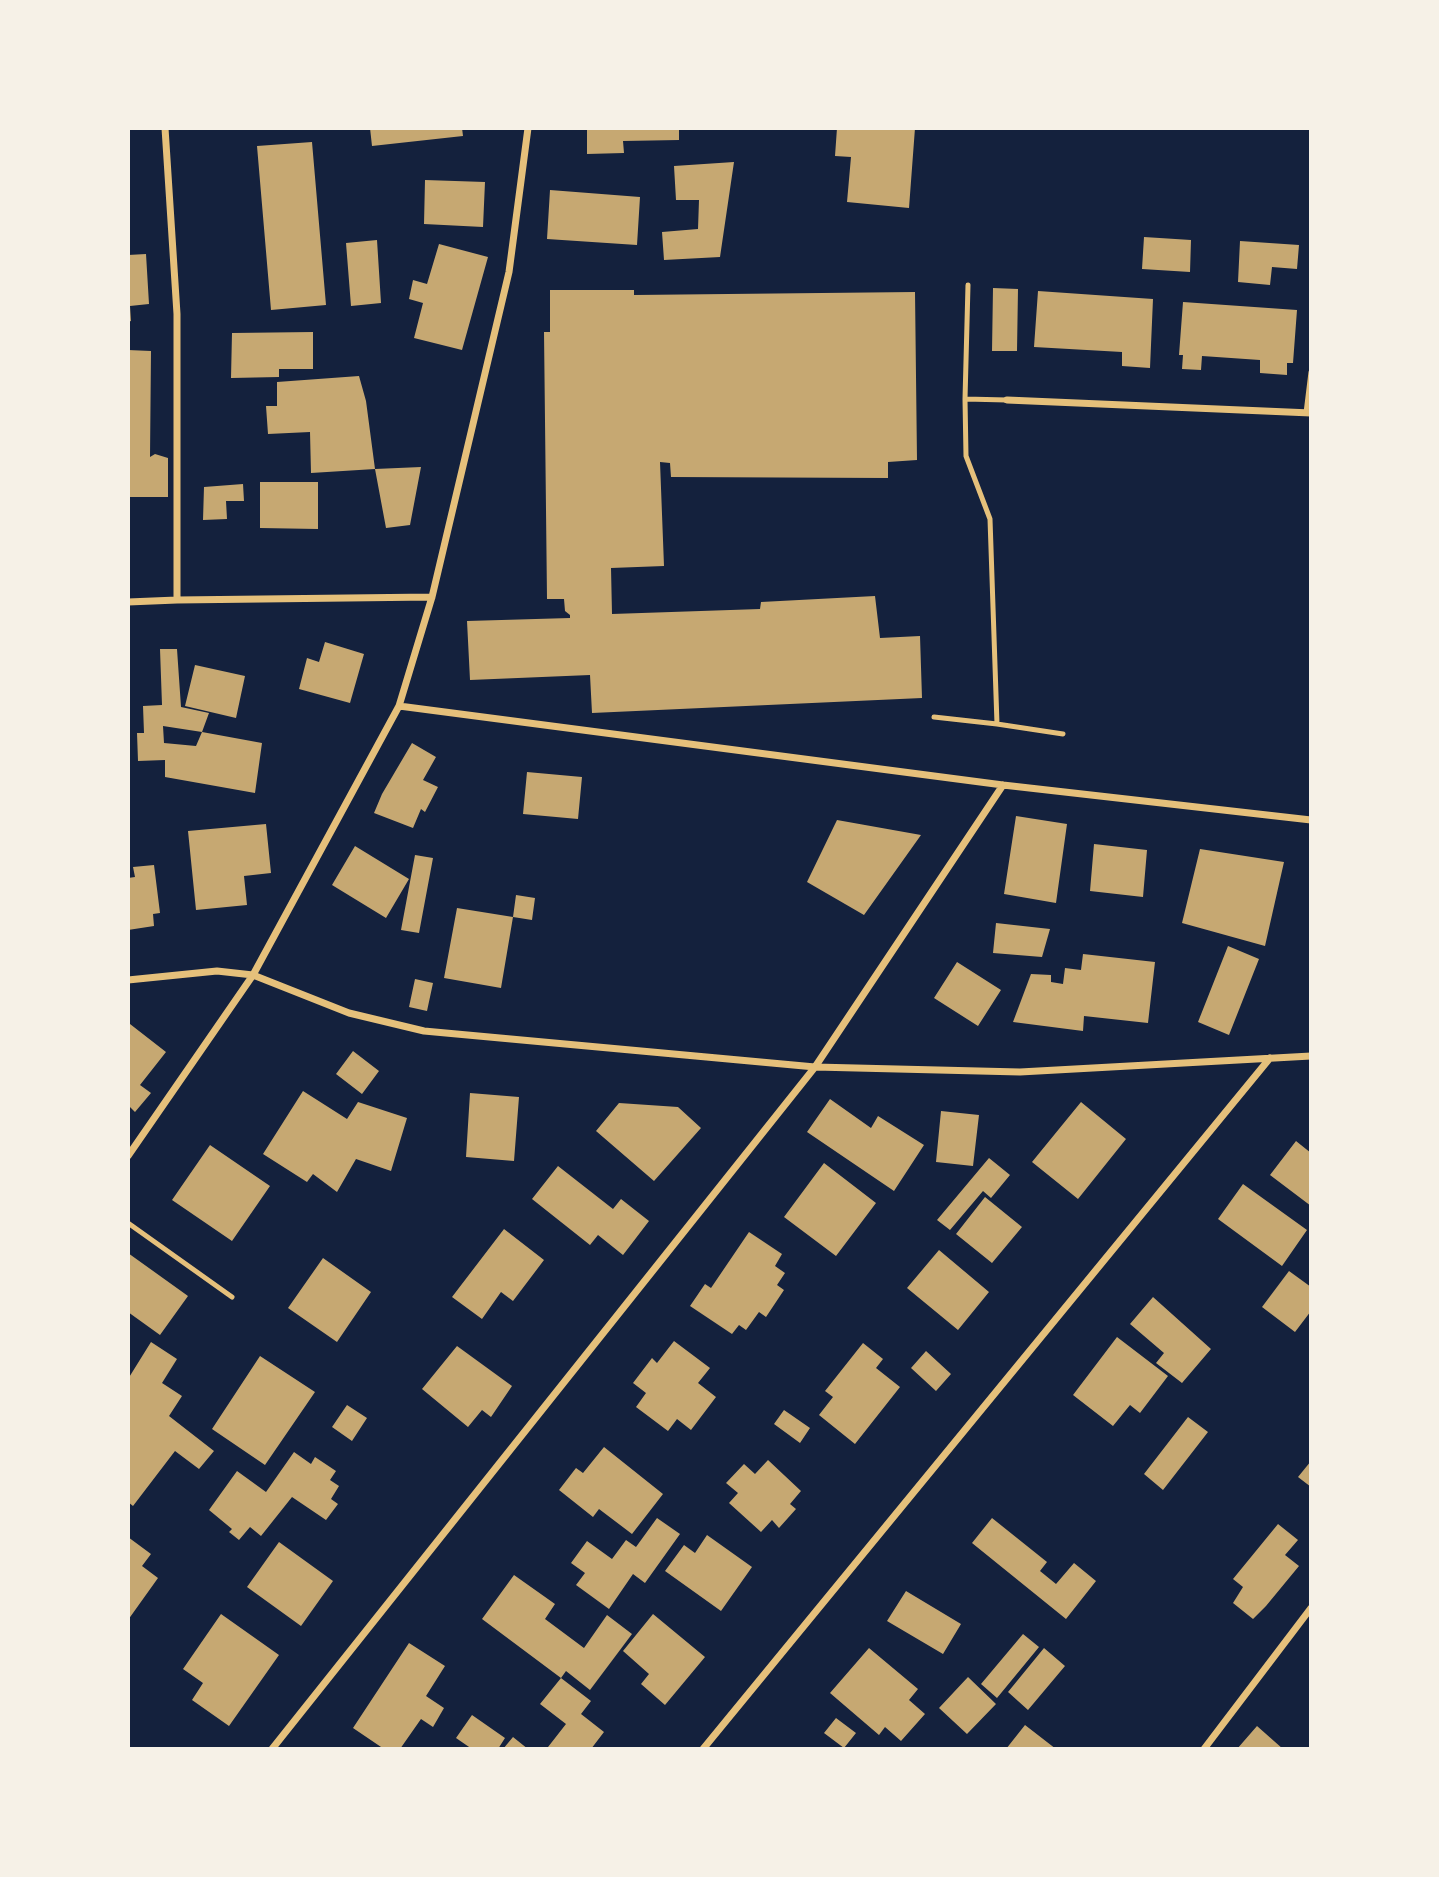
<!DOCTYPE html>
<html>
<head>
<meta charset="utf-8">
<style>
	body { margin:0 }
	#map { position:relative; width:1439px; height:1877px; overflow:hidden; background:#14213d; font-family:"Open Sans",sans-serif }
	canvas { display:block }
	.frame { position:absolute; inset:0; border:130px solid #f6f1e7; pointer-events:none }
</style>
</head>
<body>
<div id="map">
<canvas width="1439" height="1877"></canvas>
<div class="frame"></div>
</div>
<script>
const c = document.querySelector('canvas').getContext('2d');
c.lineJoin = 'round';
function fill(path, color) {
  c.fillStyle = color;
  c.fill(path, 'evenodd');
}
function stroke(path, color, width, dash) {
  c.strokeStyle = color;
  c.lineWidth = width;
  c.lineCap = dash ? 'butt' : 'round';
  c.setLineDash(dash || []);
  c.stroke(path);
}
const building = new Path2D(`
	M370,128H462L463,136L372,146Z
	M587,128H679V140L623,141L624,153L587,154Z
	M837,128H915L909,208L847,202L851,157L835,156Z
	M312,142L326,305L271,310L257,146Z
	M734,162L720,257L664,260L662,232L698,229L699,200H676L674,166Z
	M425,180L485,182L483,227L424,224Z
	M550,190L640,197L637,245L547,239Z
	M1144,237L1191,240L1190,272L1142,269Z
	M377,240L381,303L351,306L346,243Z
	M1240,241L1299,245L1297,269L1272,267L1270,285L1238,282Z
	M439,244L488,257L462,350L414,338L423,303L409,299L413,280L427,284Z
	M146,254L149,304L130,306L131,321L128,322V255Z
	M993,288L1018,289L1017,351H992Z
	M550,290H634V295L915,292L917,460L888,462V478L671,477L670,463L660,462L664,566L611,568L612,614L760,609L761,602L875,596L880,638L920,636L922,698L592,713L590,675L470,680L467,621L570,618V615L565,611L564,599H547L544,332H550Z
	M1038,291L1153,299L1150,368L1122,366V352L1034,347Z
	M1183,302L1297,310L1293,363H1287V375L1260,373V360L1202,356L1201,370L1182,369L1183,355H1179Z
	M313,332V369H279V377L231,378L232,333Z
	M128,350L151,351L150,457L155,454L168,458V497H128Z
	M359,376L366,401L375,469L311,473L310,432L268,434L266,406H277V382Z
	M421,467L410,525L386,528L375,469Z
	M260,482H318V529L260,528Z
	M243,484L244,501H226L227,519L203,520L204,487Z
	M325,642L364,654L350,703L299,689L307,658L319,662Z
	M160,649H177L181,707L209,713L202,732L163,726L164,743L196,746L202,732L262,743L255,793L165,777V760L138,761L137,733H144L143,706L162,705Z
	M195,665L245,676L236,718L185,706Z
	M412,743L436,757L423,780L438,787L425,812L421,809L413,828L374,813L382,794Z
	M527,772L582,777L578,819L523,814Z
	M1016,816L1067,824L1056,903L1004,894Z
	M837,820L921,835L864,915L807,882Z
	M266,824L271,873L244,876L247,905L196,910L188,831Z
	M1094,844L1147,850L1143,897L1090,891Z
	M355,846L409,879L386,918L332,885Z
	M1200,849L1284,862L1265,946L1182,923Z
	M415,855L433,858L419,933L401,930Z
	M154,865L160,913L153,914L154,926L128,930V878L135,877L133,867Z
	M516,895L535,898L532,920L513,917Z
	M457,908L513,917L501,988L444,978Z
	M996,923L1050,929L1042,957L993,953Z
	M1228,946L1259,959L1229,1035L1198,1022Z
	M1083,954L1155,962L1148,1023L1084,1016L1083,1031L1013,1022L1031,974L1051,975V982L1063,984L1065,968L1081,970Z
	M957,962L1001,990L978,1026L934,998Z
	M415,979L433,983L427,1011L409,1007Z
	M130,1024L166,1052L140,1085L151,1093L135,1112L128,1105V1027Z
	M353,1051L379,1071L362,1094L336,1074Z
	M303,1091L347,1119L358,1102L407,1118L391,1171L356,1159L337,1192L313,1174L307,1182L263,1154Z
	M470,1093L519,1097L514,1161L466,1157Z
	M830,1099L871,1128L878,1116L924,1145L894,1191L807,1132Z
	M1081,1102L1126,1139L1078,1199L1032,1162Z
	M619,1103L678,1107L701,1128L654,1181L596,1131Z
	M941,1111L979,1115L973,1166L936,1162Z
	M1296,1141L1311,1153V1206L1270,1175Z
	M210,1145L270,1186L232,1241L172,1200Z
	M989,1158L1010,1175L991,1198L983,1191L950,1230L937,1220Z
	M824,1163L876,1203L836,1256L784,1217Z
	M558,1166L613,1209L621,1199L649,1221L623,1255L598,1235L590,1245L532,1199Z
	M1243,1184L1307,1230L1282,1266L1218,1219Z
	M985,1197L1022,1227L992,1263L956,1234Z
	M504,1229L544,1260L513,1301L501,1292L482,1319L452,1297Z
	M749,1232L782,1254L775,1266L785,1273L777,1285L784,1290L766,1317L759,1312L746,1330L739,1325L732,1334L690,1306L705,1284L711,1288Z
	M939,1250L989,1292L958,1330L907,1288Z
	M128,1253L188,1296L160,1335L128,1312Z
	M323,1258L371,1292L337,1342L288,1308Z
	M1289,1271L1311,1287V1311L1295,1332L1262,1307Z
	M1153,1297L1211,1349L1182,1383L1156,1363L1164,1353L1130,1324Z
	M1117,1337L1168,1376L1140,1413L1130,1405L1113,1426L1073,1395Z
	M674,1341L710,1368L698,1383L716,1397L691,1430L677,1419L668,1431L636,1407L646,1393L633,1383L652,1358L657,1363Z
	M151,1342L177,1359L162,1383L182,1396L169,1416L214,1451L199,1469L175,1451L133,1506L128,1502V1379Z
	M863,1343L883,1359L876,1368L900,1387L855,1444L819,1415L833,1397L825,1391Z
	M457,1346L512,1386L491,1417L482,1410L468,1427L422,1389Z
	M926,1351L951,1374L936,1391L911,1368Z
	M260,1356L315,1392L265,1465L212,1429Z
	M347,1405L367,1418L352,1441L332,1427Z
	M784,1410L810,1428L800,1443L774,1424Z
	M1188,1417L1208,1432L1163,1490L1144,1474Z
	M604,1447L663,1494L632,1534L599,1509L593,1517L559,1490L576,1468L583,1473Z
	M294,1452L311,1464L315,1457L336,1471L330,1480L339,1486L331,1499L338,1504L326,1520L292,1497L261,1536L250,1527L239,1540L229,1532L232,1529L209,1510L237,1471L266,1492Z
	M768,1460L801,1491L790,1504L796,1509L779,1528L772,1520L761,1532L729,1503L738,1493L726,1483L744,1464L755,1474Z
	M1311,1461V1487L1298,1477Z
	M657,1518L680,1534L645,1583L633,1574L609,1609L576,1585L585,1573L571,1563L587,1541L612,1559L626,1540L636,1547Z
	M992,1518L1047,1562L1040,1571L1056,1584L1074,1563L1096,1581L1066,1619L972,1543Z
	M1278,1524L1298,1540L1285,1555L1299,1566L1266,1606L1253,1619L1233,1603L1243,1587L1233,1579Z
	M707,1535L752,1567L721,1611L665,1571L684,1545L695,1553Z
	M128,1537L151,1554L142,1566L158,1578L128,1620Z
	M279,1542L333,1581L301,1626L247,1587Z
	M514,1575L555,1604L545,1619L584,1648L607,1615L632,1634L590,1690L566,1671L561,1678L482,1619Z
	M906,1591L961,1624L943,1654L887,1621Z
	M221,1614L279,1655L229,1726L192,1700L203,1683L183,1669Z
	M653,1614L705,1657L665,1705L641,1684L649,1674L623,1651Z
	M1023,1634L1039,1647L997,1698L981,1684Z
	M409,1643L445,1666L426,1696L444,1708L433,1727L421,1719L400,1749H384L353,1728Z
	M869,1648L918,1689L909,1700L925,1714L901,1741L885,1727L879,1735L830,1693Z
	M1044,1648L1065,1666L1028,1710L1008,1692Z
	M968,1677L996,1704L967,1734L939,1708Z
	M561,1678L591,1701L581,1714L604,1732L591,1749H551L548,1747L566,1724L540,1704Z
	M472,1715L505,1738L498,1749H472L456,1738Z
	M836,1718L856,1733L844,1748L824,1733Z
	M1025,1725L1056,1749H1006Z
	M1257,1726L1283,1749H1237Z
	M513,1737L528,1749H503Z`);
const service = new Path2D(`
	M965,399L968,285
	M1007,400L965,399L966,456L990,519L997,724L1063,734
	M1306,413L1311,372
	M934,717L997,724
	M128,1223L232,1297`);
const minor = new Path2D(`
	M165,128L177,314V600
	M1007,400L1311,413
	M128,602L177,600L432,597
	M399,706L1003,785L1311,820
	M128,980L217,971L253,975L349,1013L424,1031L815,1067L1020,1072L1311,1056
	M128,1156L253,975L399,706L432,597L509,272L528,128
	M272,1749L815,1067L1003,785
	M703,1749L1270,1058
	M1204,1749L1311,1608`);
fill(building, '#c6a872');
stroke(service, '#e5c07b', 5);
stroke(minor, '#e5c07b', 7);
</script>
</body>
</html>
